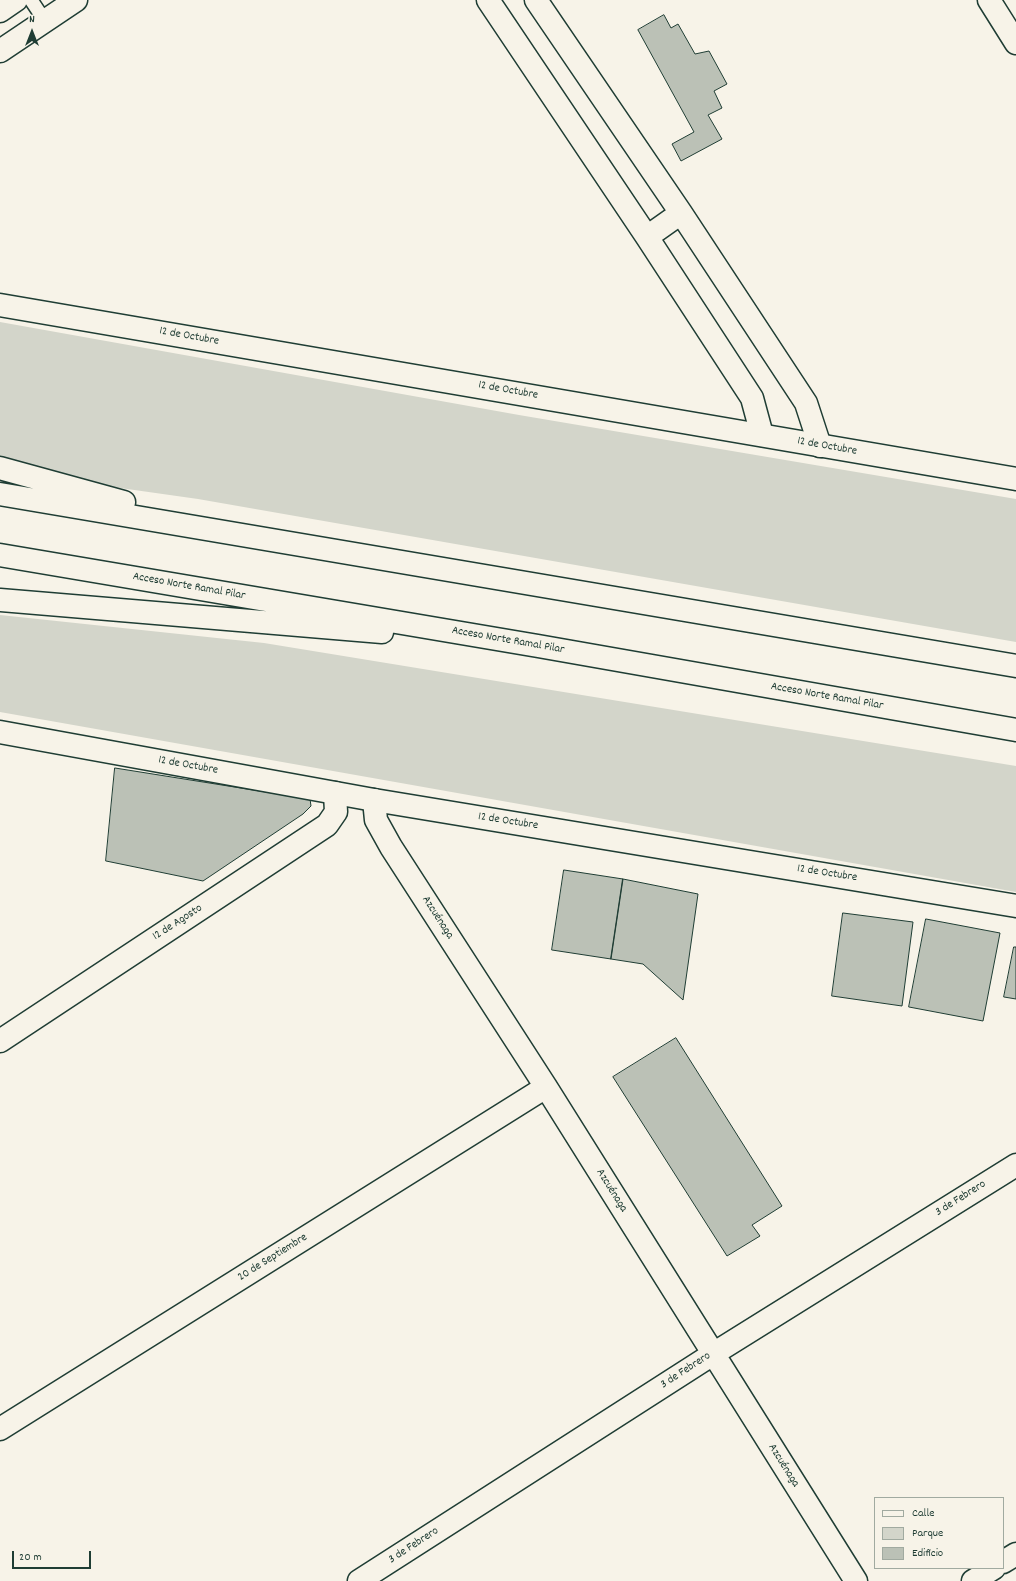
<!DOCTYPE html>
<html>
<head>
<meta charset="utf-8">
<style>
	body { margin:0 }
	#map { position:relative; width:1016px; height:1581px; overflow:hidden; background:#f7f3e8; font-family:Dekko,sans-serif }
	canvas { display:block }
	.legend { position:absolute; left:874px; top:1497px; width:130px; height:72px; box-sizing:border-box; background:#f7f3e8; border:1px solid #a1aaa0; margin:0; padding:5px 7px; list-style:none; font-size:12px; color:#1f3d34 }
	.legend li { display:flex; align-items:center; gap:8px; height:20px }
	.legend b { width:20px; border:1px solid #a1aaa0 }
	.north { position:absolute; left:12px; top:12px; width:40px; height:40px; -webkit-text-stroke:3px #f7f3e8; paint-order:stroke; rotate:0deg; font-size:11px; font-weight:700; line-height:16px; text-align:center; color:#1f3d34 }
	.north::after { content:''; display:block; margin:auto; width:14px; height:18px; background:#1f3d34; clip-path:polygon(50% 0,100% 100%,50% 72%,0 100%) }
	.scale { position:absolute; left:12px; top:1551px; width:79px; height:18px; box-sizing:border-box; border:2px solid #1f3d34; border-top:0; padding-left:5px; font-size:12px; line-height:14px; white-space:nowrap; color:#1f3d34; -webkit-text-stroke:3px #f7f3e8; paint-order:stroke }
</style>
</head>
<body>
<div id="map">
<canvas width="1016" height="1581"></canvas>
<ul class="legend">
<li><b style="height:5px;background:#f7f3e8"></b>Calle</li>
<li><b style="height:11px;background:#d3d5ca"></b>Parque</li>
<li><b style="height:11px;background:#bbc1b6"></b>Edificio</li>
</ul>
<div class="north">N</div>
<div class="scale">20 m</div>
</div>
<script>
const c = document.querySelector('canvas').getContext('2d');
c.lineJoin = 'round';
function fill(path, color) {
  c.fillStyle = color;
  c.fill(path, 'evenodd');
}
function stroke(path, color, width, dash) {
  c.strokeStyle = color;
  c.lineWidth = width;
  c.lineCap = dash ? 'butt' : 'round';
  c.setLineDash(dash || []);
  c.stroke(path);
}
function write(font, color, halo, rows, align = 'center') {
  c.font = font + ' Dekko,sans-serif';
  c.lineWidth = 3.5;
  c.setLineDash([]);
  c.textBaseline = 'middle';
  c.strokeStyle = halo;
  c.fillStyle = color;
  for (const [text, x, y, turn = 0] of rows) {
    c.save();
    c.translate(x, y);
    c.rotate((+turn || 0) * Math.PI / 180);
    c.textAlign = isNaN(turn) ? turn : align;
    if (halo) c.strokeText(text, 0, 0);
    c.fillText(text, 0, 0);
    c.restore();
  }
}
const green = new Path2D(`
	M0,322L519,415L1016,499V642L198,499L92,484L0,459Z
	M0,615L264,643L1016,766V892L0,712Z`);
const building = new Path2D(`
	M664,15L671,28L678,24L695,54L709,51L727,84L714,91L722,108L708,115L722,139L681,161L672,144L694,132L638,30Z
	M115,768L310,799L311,806L303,814L203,881L106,861Z
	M564,870L623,879L611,959L552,950Z
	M623,879L698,894L683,1000L643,964L611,959Z
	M843,913L913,922L902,1006L832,996Z
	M926,919L1000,933L983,1021L909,1007Z
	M1014,947H1016V999L1004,997Z
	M676,1038L782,1206L752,1225L760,1236L727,1256L613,1077Z`);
const lane = new Path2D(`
	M31,0L45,21`);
const street = new Path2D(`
	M488,0L647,237L752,398L762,435
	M536,0L681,213L806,403L820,446
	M989,0L1016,43
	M0,11L16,0
	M0,51L76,0
	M647,237L681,213
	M374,800L376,820L391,847L546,1087L856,1581
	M0,1041L327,825L336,812L335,793
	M0,1429L546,1087
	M1003,1562L1016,1554
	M359,1581L713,1354L1016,1165
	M973,1581L994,1568`);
const secondary = new Path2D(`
	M0,305L1016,479
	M0,732L374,800L1016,906`);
const highway = new Path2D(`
	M0,468L124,502
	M0,494L1016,666
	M0,555L538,646L1016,730
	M0,600L382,632`);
const streetNames = [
	["12 de Octubre",189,337,10],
	["12 de Octubre",508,391,10],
	["12 de Octubre",827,447,10],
	["Acceso Norte Ramal Pilar",189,587,10],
	["Acceso Norte Ramal Pilar",508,641,10],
	["Acceso Norte Ramal Pilar",827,697,10],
	["12 de Octubre",188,766,10],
	["12 de Octubre",508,822,9],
	["12 de Octubre",827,874,9],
	["Azcuénaga",437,918,57],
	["12 de Agosto",178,923,-33],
	["Azcuénaga",611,1191,58],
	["3 de Febrero",961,1199,-32],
	["20 de Septiembre",273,1258,-32],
	["3 de Febrero",686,1371,-33],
	["Azcuénaga",783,1466,58],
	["3 de Febrero",414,1546,-33]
];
fill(green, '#d3d5ca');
fill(building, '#bbc1b6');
stroke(building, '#1f3d34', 1);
stroke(lane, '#1f3d34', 16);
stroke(street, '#1f3d34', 25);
stroke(secondary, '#1f3d34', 25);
stroke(highway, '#1f3d34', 25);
stroke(lane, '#f7f3e8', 13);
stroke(street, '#f7f3e8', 22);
stroke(secondary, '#f7f3e8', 22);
stroke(highway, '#f7f3e8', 22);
write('12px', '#1f3d34', '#f7f3e8', streetNames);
</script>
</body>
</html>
